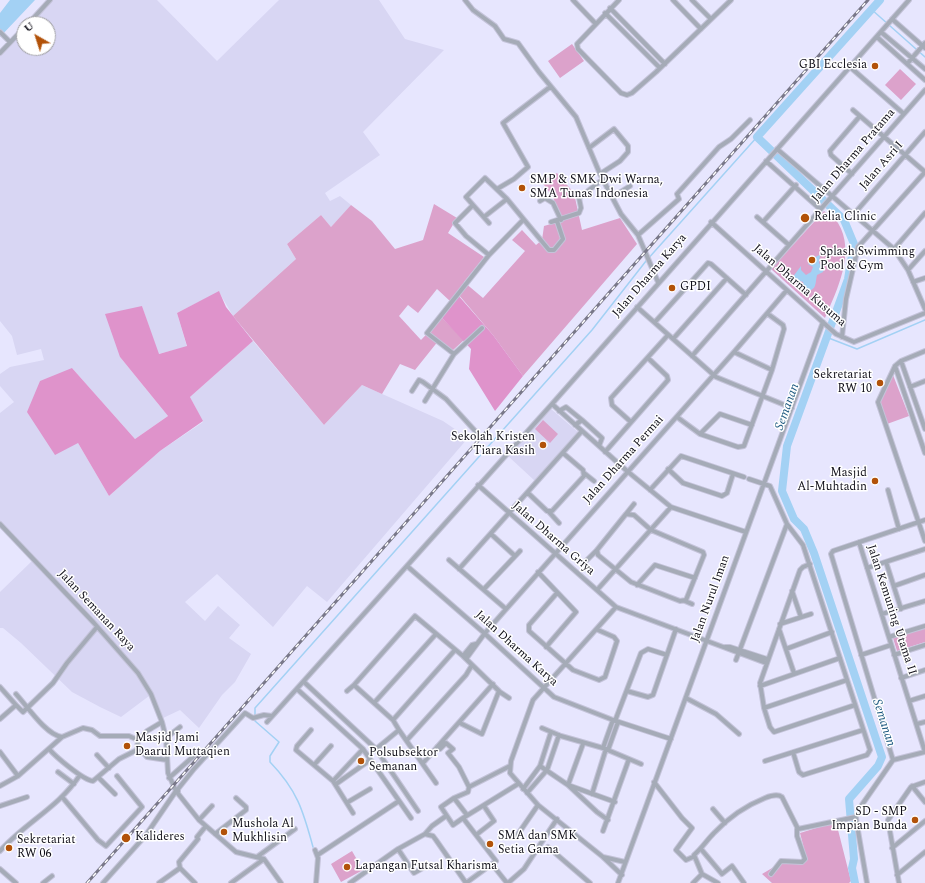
<!DOCTYPE html>
<html>
<head>
<meta charset="utf-8">
<style>
	body { margin:0 }
	#map { position:relative; width:925px; height:883px; overflow:hidden; background:#e7e6fe; font-family:Spectral,serif }
	canvas { display:block }
	.north { position:absolute; left:16px; top:16px; width:40px; height:40px; box-sizing:border-box; background:#fff; border:1px solid #9f9fa3; border-radius:50%; rotate:321deg; font-size:11px; font-weight:700; line-height:16px; text-align:center; color:#0f0e18 }
	.north::after { content:''; display:block; margin:auto; width:14px; height:18px; background:#b25209; clip-path:polygon(50% 0,100% 100%,50% 72%,0 100%) }
</style>
</head>
<body>
<div id="map">
<canvas width="925" height="883"></canvas>
<div class="north">U</div>
</div>
<script>
const c = document.querySelector('canvas').getContext('2d');
c.lineJoin = 'round';
function fill(path, color) {
  c.fillStyle = color;
  c.fill(path, 'evenodd');
}
function stroke(path, color, width, dash) {
  c.strokeStyle = color;
  c.lineWidth = width;
  c.lineCap = dash ? 'butt' : 'round';
  c.setLineDash(dash || []);
  c.stroke(path);
}
function write(font, color, halo, rows, align = 'center') {
  c.font = font + ' Spectral,serif';
  c.lineWidth = 3;
  c.setLineDash([]);
  c.textBaseline = 'middle';
  c.strokeStyle = halo;
  c.fillStyle = color;
  for (const [text, x, y, turn = 0] of rows) {
    c.save();
    c.translate(x, y);
    c.rotate((+turn || 0) * Math.PI / 180);
    c.textAlign = isNaN(turn) ? turn : align;
    if (halo) c.strokeText(text, 0, 0);
    c.fillText(text, 0, 0);
    c.restore();
  }
}
const built = new Path2D(`
	M52,0H157L217,61L279,0H379L405,39L444,50L363,132L380,155L325,193L330,201L340,196L351,205L349,208L331,227L321,215L287,244L296,259L233,316L219,292L177,313L187,347L158,354L142,306L120,357L168,416L135,439L72,368L78,443L109,496L160,451L203,422L190,397L253,341L324,425L362,385L443,421L468,438L327,602L307,586L273,627L217,574L185,602L205,621L218,606L240,625L229,638L251,654L235,682L222,695L199,728L180,710L161,719L149,696L121,717L100,707L72,692L21,643L3,628H0V592L33,560L0,526V413L14,402L0,386V374L10,367L44,360L41,349L17,355L12,336L0,321V54L24,29V48H48V24H29Z
	M550,408L579,433L535,481L508,456Z`);
const green = new Path2D(`
	M572,44L584,61L560,78L548,61Z
	M900,69L916,84L901,100L885,85Z
	M557,173L574,193L582,230L620,218L637,244L523,376L493,335L458,294L451,302L437,289L418,313L408,305L399,316L421,340L442,318L464,340L452,351L439,340L415,370L400,364L382,394L362,385L324,425L233,316L296,259L287,244L321,215L331,227L351,205L372,221L395,249L423,240L434,204L457,218L448,233L484,257L464,282L483,298L525,251L512,240L522,230L536,245L542,240L544,226L561,221L553,197L541,181Z
	M824,211C828,214 835,218 838,223C856,252 837,290 825,318L771,269Z
	M893,375L909,416L887,424L879,402Z
	M543,420L558,434L550,443L535,429Z
	M925,628V642L897,651L893,638Z
	M836,822L851,881L849,883H772L762,874L784,861L793,864L807,860L800,833Z
	M352,851L363,870L341,882L331,864Z`);
const forest = new Path2D(`
	M219,291L226,307L253,341L190,397L203,421L160,451L109,496L78,443L55,455L27,412L40,381L72,368L135,439L168,416L120,357L105,314L142,306L159,354L187,346L177,313Z
	M457,294L493,335L523,376L495,411L469,369L471,349L442,318Z`);
const water = new Path2D(`
	M10,0H35L0,37V13Z
	M820,255L819,263L824,269L823,272L817,275C815,284 817,291 805,291L803,282L792,278L801,266V270L806,275L811,272L813,267L808,264L817,256Z`);
const stream = new Path2D(`
	M871,9L925,57
	M826,337L857,349L925,320
	M313,847C303,810 297,790 270,762V756L279,742L255,721V708L592,330L646,261L757,137`);
const river = new Path2D(`
	M855,883L852,868L854,859L849,799L878,766L882,757L814,553L804,529L794,519L782,491L787,446L848,279L854,244L844,220L757,137L880,0`);
const minor = new Path2D(`
	M465,0L473,10L495,26L504,39L518,43L539,72L576,117L600,174L621,214L638,235L658,282
	M573,0L595,23
	M619,0L577,44L578,49L621,93L627,95L632,93L656,72L731,0
	M673,0L701,29
	M692,0L711,19
	M610,8L665,64
	M605,13L660,68
	M892,19L925,48
	M28,24L50,0
	M0,32L10,42
	M881,32L925,69
	M877,37L925,80
	M0,53L24,28
	M907,64L925,43
	M850,67L904,114
	M853,110L925,172
	M589,148L614,129L628,146V152L620,161L600,174
	M777,149L894,249L908,270L925,309
	M766,161L820,209
	M852,174L831,155L830,151L860,116
	M497,189L514,179L528,167L503,123L550,87
	M613,197L630,186
	M540,201L545,198L553,203L561,220
	M473,205L489,223
	M854,214L925,132
	M484,217L507,199
	M757,217L789,245
	M551,222L579,213L581,208L579,198L603,179
	M711,222L836,334L854,342L925,313
	M763,222L796,185
	M638,235L679,199L677,194L719,147L731,139L750,120
	M894,249L925,213
	M489,255L466,236L455,223L473,205L466,197L485,178L507,199L549,250H554L563,239L557,221
	M908,270L925,251
	M913,282L925,278
	M637,307L716,377L792,408
	M655,322L708,263L711,264L746,295
	M482,328L454,354L427,333L489,255L523,220
	M842,337L846,299L858,247L925,172
	M673,339L727,278
	M925,351L901,361L895,366L878,402L925,541
	M734,352L772,370
	M692,356L925,90
	M901,361L925,429
	M895,366L925,453
	M910,387L925,381
	M412,391L419,380L423,382L446,399L477,433
	M425,401L454,354
	M552,404L627,471L671,507L746,532
	M559,411L566,407L582,420L575,425
	M677,417L700,434L738,447L744,446L772,370L784,329L783,325L768,314
	M582,420L602,438L599,446
	M631,422L612,405L611,398L668,335
	M700,434L720,414L752,425
	M605,452L668,380L667,376L648,358
	M668,469L683,483L722,496L727,493L733,474
	M584,473L594,481
	M749,479L770,486L787,524L803,545L870,750L867,755L803,775L799,772L793,752
	M478,485L616,607L766,663
	M650,490L681,456L744,477
	M888,490L899,529
	M528,493L547,511H552L584,476L583,470L563,453
	M549,512L559,523
	M626,514L634,515L651,530L703,552L704,555L686,600L680,601L631,582L598,555L597,550Z
	M626,514L634,504
	M0,524L94,623L138,673L151,694L162,722L166,738L168,773L176,791L146,835L103,883
	M491,534L515,556
	M859,542L925,752L893,760L859,809L856,817L857,825L867,883
	M449,560L506,609
	M587,560L597,550
	M886,562L901,609
	M810,564L803,567L800,570L760,683L764,708L770,727L774,732L855,705
	M407,566L483,632L554,697L613,720L671,739
	M867,568L925,549
	M459,569L582,431
	M538,572L576,612L546,647
	M637,585L655,565L695,578
	M894,586L925,575
	M484,589L520,551
	M597,590L671,507
	M792,591L801,617
	M557,593L529,625V631L573,670L599,680L605,677L617,641L614,637L598,630
	M685,601L692,604
	M616,607L533,700L511,761L510,773L538,805L603,857L622,875
	M882,614L925,601
	M780,624L811,614
	M779,629L794,673
	M889,637L925,626
	M725,647H730L767,659
	M786,649L832,632
	M861,655L891,645
	M894,655L925,645
	M463,656L472,645L476,644
	M466,659L485,633L734,352L787,290
	M736,660L787,524
	M901,678L925,670
	M304,682L376,749L418,811
	M760,686L840,658
	M0,687L16,705L0,719
	M297,689L363,749L411,818
	M347,691L354,685
	M627,691L648,697L653,695L676,629
	M500,692L509,698
	M16,694C27,706 46,735 62,737
	M686,698L716,714L739,734
	M909,701L925,696
	M374,703L436,634
	M16,705L23,712L53,683L67,663L97,627
	M764,708L847,680
	M393,720L455,650
	M615,721L641,653L648,649L667,655
	M267,722L552,404L909,0
	M917,724L925,722
	M542,728L561,736L603,748L641,764
	M311,730L297,746L296,750L333,781
	M399,730L393,720L354,685L415,616L463,656L499,691L482,734L460,723
	M166,738L180,727
	M138,740L147,731L162,722
	M407,740L466,675L472,665
	M583,744L568,785L615,802
	M138,747L147,757L167,760
	M437,747L440,749L446,743L453,749L448,753L459,767L469,787
	M603,748L613,720
	M49,749C56,757 83,780 93,781L119,759L137,750L138,740
	M376,749L399,730L436,783
	M608,750L618,722
	M0,752L18,776
	M97,755L109,768
	M893,760L831,554L833,551L925,520
	M765,761L863,730
	M423,763L493,684
	M314,765L331,746
	M540,766L568,785L597,812L608,820
	M58,772L74,784
	M98,777L115,794
	M169,778L196,754
	M654,782L682,818L692,828L676,850L686,860L693,857
	M336,784L370,760
	M0,786L18,776L62,737L83,728L92,730L100,736H129L138,740
	M912,786L925,802
	M469,787L510,766
	M523,789L540,766L551,732
	M176,791L199,820L236,852L264,859L281,883
	M178,792V789L194,769L245,713L253,718L264,715L272,716
	M527,793L547,770L559,735
	M592,794L606,749
	M63,798L98,840L106,846L142,807L117,776
	M454,798L468,792L469,787
	M348,802L370,789
	M0,806L27,797
	M484,806L494,821L476,835L463,818L518,784
	M713,809L725,823
	M353,813L333,781L363,749
	M463,818L453,825L441,807L454,798L467,815
	M199,820L212,806
	M603,831L629,759
	M215,834L246,810V807L236,798
	M425,834L432,826L446,816
	M516,837L538,805
	M548,847L590,883
	M892,848L925,821
	M398,849L414,873L423,868
	M701,849L722,874L732,866L744,883
	M315,850L318,858L316,883
	M0,851C26,822 58,808 80,775
	M319,854L399,801
	M257,857L295,829
	M603,857L625,862
	M180,868L195,883
	M495,868L507,883
	M0,869L16,883
	M702,874L694,855C702,848 707,840 714,833C729,817 745,806 765,798C770,796 778,794 782,797L798,829L856,817
	M702,874L718,883
	M771,874L781,861L802,862L805,859L797,836V829
	M897,875L925,852
	M43,883L52,876
	M159,883L180,868L179,862L198,839L197,837L206,826
	M231,883L264,859
	M350,883L398,849L425,834L433,836L436,840L466,883
	M466,883L496,861L476,835
	M508,883L524,869L557,819
	M618,883L823,322
	M693,883L702,874
	M899,883L888,820L911,787L925,782`);
const rail = new Path2D(`
	M87,883L868,0`);
const markers = [
	[875,66,4,"#b25209"],
	[522,188,4,"#b25209"],
	[805,218,5,"#b25209"],
	[812,260,4,"#b25209"],
	[672,288,4,"#b25209"],
	[880,383,4,"#b25209"],
	[543,445,4,"#b25209"],
	[875,481,4,"#b25209"],
	[127,746,4,"#b25209"],
	[361,761,4,"#b25209"],
	[915,820,4,"#b25209"],
	[224,832,4,"#b25209"],
	[126,838,5,"#b25209"],
	[490,844,4,"#b25209"],
	[9,848,4,"#b25209"],
	[347,867,4,"#b25209"]
];
const poiNames = [
	["GBI Ecclesia",867,66,"right"],
	["SMP & SMK Dwi Warna,",530,181],
	["SMA Tunas Indonesia",530,195],
	["Relia Clinic",814,218],
	["Splash Swimming",820,253],
	["Pool & Gym",820,267],
	["GPDI",680,288],
	["Sekretariat",872,376,"right"],
	["RW 10",872,390,"right"],
	["Sekolah Kristen",535,438,"right"],
	["Tiara Kasih",535,452,"right"],
	["Masjid",867,474,"right"],
	["Al-Muhtadin",867,488,"right"],
	["Masjid Jami",135,739],
	["Daarul Muttaqien",135,753],
	["Polsubsektor",369,754],
	["Semanan",369,768],
	["SD - SMP",907,813,"right"],
	["Impian Bunda",907,827,"right"],
	["Mushola Al",232,825],
	["Mukhlisin",232,839],
	["SMA dan SMK",498,837],
	["Setia Gama",498,851],
	["Kalideres",135,838],
	["Sekretariat",17,841],
	["RW 06",17,855],
	["Lapangan Futsal Kharisma",355,867]
];
const streetNames = [
	["Jalan Dharma Pratama",854,156,-49],
	["Jalan Asri I",882,166,-49],
	["Jalan Dharma Karya",650,276,-49],
	["Jalan Dharma Kusuma",799,286,41],
	["Jalan Dharma Permai",624,460,-48],
	["Jalan Dharma Griya",553,539,41],
	["Jalan Nurul Iman",711,599,-70],
	["Jalan Kemuning Utama II",891,610,72],
	["Jalan Semanan Raya",96,611,47],
	["Jalan Dharma Karya",516,649,42]
];
const waterNames = [
	["Semanan",788,407,-70],
	["Semanan",883,723,72]
];
fill(built, '#d8d6f3');
fill(green, '#dca2cb');
fill(forest, '#df93cb');
fill(water, '#a3d1f4');
stroke(stream, '#a3d1f4', 1.5);
stroke(river, '#a3d1f4', 8);
stroke(minor, '#c4c3d9', 6);
stroke(minor, '#a5abb7', 4);
stroke(rail, '#797889', 3);
stroke(rail, '#fff', 1.5, [4.5]);
for (const [x, y, r, color] of markers) {
  const dot = new Path2D();
  dot.arc(x, y, r, 0, 2 * Math.PI);
  c.fillStyle = color;
  c.fill(dot);
  stroke(dot, '#fff', 1.5);
}
write('12px', '#0f0e18', '#fff', poiNames, 'left');
write('12px', '#0f0e18', '#fff', streetNames);
write('italic 13px', '#1e5a81', '#fff', waterNames);
</script>
</body>
</html>
